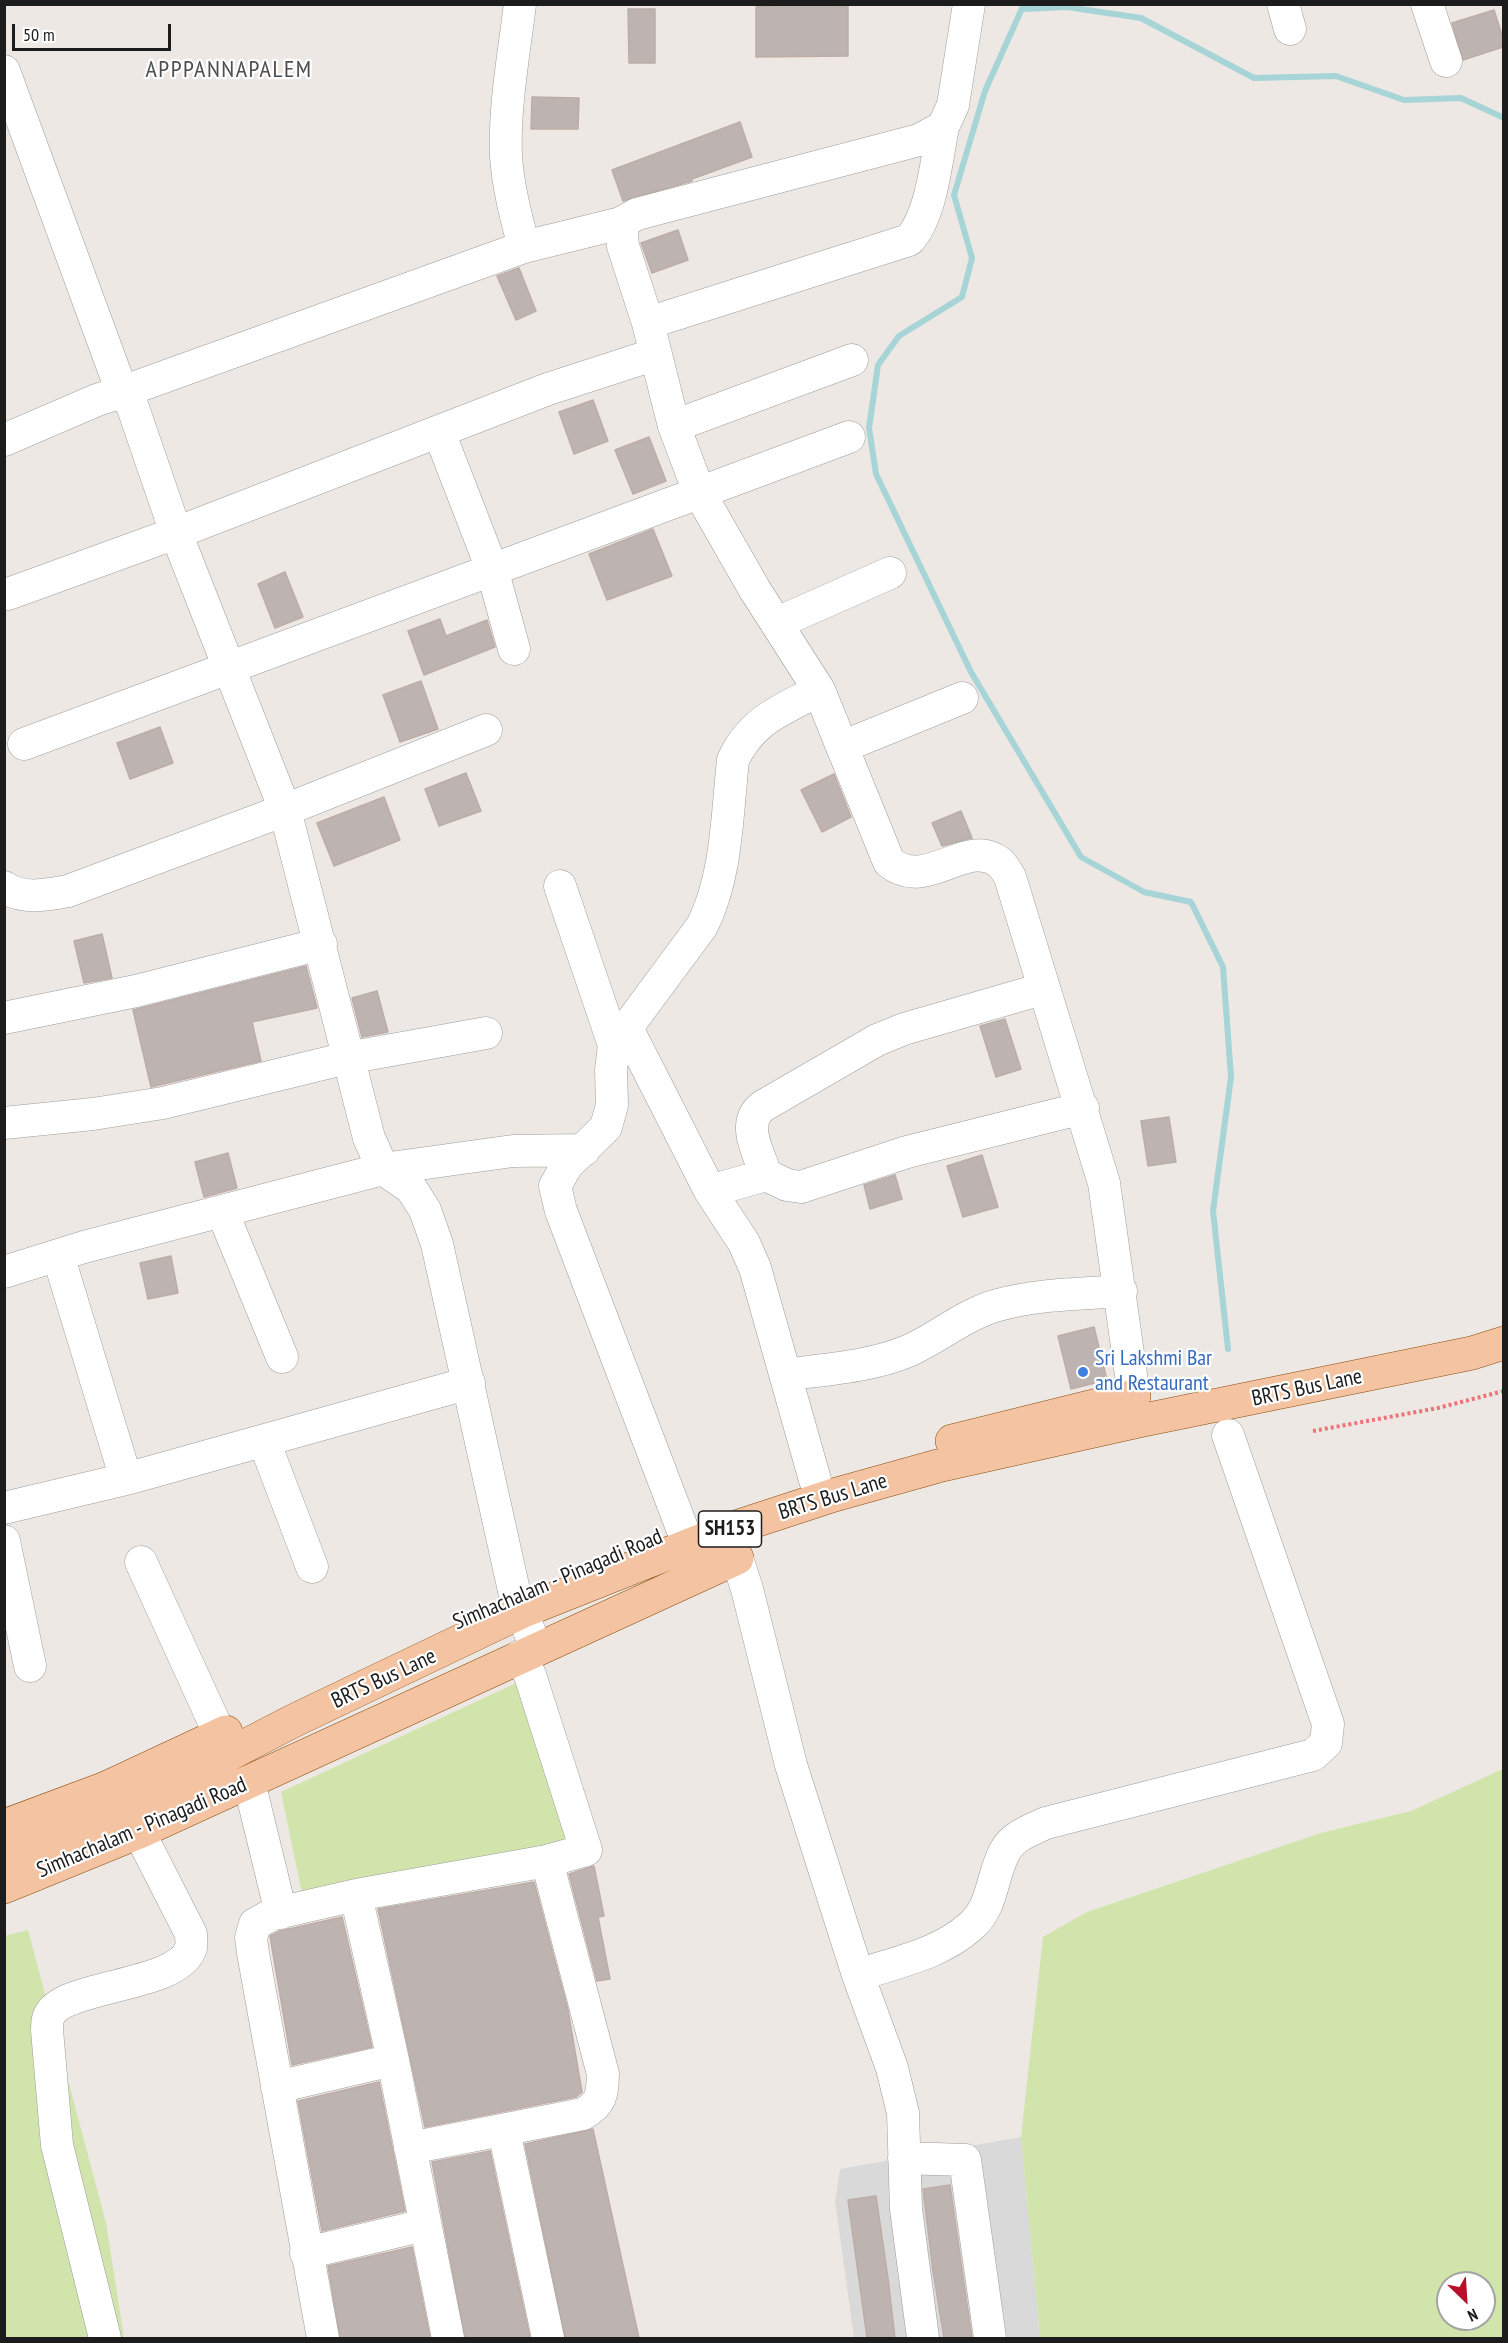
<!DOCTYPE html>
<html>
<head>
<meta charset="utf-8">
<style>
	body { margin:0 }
	#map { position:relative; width:1508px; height:2343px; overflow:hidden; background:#ede8e3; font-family:"PT Sans Narrow",sans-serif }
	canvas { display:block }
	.frame { position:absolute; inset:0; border:6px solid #1c1c1c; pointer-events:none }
	.north { position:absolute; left:1436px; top:2271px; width:60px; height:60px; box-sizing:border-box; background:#fff; border:2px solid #a4a4a4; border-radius:50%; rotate:155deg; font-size:16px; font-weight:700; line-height:24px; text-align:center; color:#1c1c1c }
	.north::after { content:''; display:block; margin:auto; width:21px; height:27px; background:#b9102a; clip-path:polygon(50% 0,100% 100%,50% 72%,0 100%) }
	.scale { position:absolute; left:12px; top:24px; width:159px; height:27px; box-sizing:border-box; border:3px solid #1c1c1c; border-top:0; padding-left:8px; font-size:18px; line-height:21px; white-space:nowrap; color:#1c1c1c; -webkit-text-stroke:4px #fff; paint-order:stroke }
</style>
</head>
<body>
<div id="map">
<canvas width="1508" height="2343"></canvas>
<div class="frame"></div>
<div class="north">N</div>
<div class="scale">50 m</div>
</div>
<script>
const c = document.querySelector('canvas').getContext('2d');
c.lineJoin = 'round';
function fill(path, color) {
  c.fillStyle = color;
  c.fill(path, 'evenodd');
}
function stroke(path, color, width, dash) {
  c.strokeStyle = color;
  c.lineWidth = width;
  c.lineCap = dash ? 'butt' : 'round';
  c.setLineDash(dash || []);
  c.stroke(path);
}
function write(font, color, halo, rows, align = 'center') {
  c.font = font + ' "PT Sans Narrow",sans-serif';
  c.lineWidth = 4.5;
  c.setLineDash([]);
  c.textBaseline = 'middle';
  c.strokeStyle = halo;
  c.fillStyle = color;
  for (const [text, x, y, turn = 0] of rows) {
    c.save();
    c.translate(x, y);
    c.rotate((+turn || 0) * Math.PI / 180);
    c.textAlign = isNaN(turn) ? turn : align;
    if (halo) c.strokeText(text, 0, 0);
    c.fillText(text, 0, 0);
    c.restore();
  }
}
const residential = new Path2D(`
	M1021,2137L1040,2338H854L835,2201L840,2169Z`);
const grass = new Path2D(`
	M523,1680L573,1841L302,1893L281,1792Z
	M1503,1769V2338H1040L1021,2137L1043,1937L1087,1912L1321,1833L1411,1811ZM1448,2283H1484V2319H1448Z
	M28,1930L106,2223L124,2338H5L4,1936Z`);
const stream = new Path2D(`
	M1024,4L985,91L954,195L972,258L962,297L899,336L878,365L869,428L876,474L971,672L1081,857L1144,892L1191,902L1223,967L1231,1077L1213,1211L1228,1349
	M1024,9L1067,7L1141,18L1254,78L1336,76L1404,100L1461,98L1504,118`);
const building = new Path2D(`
	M795,4L848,6V56L756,57V7Z
	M628,9H655V63H629Z
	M1494,10L1503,38V47L1463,60L1452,23Z
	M532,97L579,98L578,129H531Z
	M740,122L752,157L692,179V181L623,201L612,170Z
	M678,230L688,260L652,273L641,243Z
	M519,268L536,311L516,320L497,276Z
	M593,400L608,441L574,454L559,412Z
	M649,437L666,481L633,494L615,450Z
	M653,529L672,576L607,600L589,554Z
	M285,572L303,617L275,628L258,584Z
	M440,619L446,636L487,620L495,647L424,675L408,631Z
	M421,681L438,729L400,742L383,695Z
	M160,727L173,763L130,779L117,743Z
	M466,773L481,811L439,826L425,789Z
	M834,774L851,817L822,832L801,790Z
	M384,797L400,840L334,866L317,823Z
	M961,811L972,838L942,846L932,823Z
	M102,934L112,978L84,983L74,941Z
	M306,966L317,1008L252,1022L261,1061L151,1087L133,1010Z
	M377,991L388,1032L362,1037L352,998Z
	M1005,1019L1021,1069L996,1077L980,1026Z
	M1169,1117L1176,1162L1148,1166L1141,1121Z
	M228,1153L237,1188L204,1197L195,1162Z
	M982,1155L998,1207L963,1217L947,1166Z
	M895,1175L902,1199L870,1209L864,1185Z
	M171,1256L178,1293L148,1299L140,1263Z
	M1094,1327L1107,1380L1071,1389L1058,1336Z
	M594,1866L604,1916L598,1917L610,1979L597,1981L569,1874Z
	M534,1882L568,2010L582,2092L576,2097L425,2127L378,1909Z
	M342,1917L372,2047L292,2065L270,1936L280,1931Z
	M379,2082L405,2211L322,2231L298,2101Z
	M593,2129L639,2338H565L525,2144Z
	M490,2151L530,2338H465L432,2162Z
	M950,2185L964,2284L972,2338H944L933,2271L923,2189Z
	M876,2196L888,2278L895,2338H867L848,2200Z
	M412,2247L430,2338H340L328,2266Z`);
const path = new Path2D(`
	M1313,1431L1438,1408L1504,1391`);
const minor = new Path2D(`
	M520,4C514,54 504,106 506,156C508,187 516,217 524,247
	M969,4L953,105L943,127L919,140L637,214L621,223L623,246L648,323L674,426L699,492L755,590L819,690L889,862C927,893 965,837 999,862C1003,865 1007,872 1010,877L1104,1183L1134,1396
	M1283,4L1290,29
	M1427,4L1446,61
	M4,71L122,392L524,247L621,223
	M648,323L909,240C932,215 936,161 943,127
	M674,426L852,360
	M439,432L492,569L514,649
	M4,440L97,400L122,392L132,405L176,533L285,810L369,1138L383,1169L411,1188L425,1210L437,1244L515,1595L536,1648
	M8,594L176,533L548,389L656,354
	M777,623L890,573
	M24,744L849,437
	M842,747L962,698
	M560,886L614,1045
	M4,887C23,900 47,895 68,891L285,810L486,730
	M4,1018L136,991L321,944
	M627,1028L710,1191L744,1243L755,1268L815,1480
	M4,1123L93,1114L163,1103L347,1058L486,1033
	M766,1175C759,1153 740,1123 763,1106L877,1040L904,1029L1042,989
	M710,1191L766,1175L787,1185L801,1187L907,1152L1083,1108
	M222,1211L282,1357
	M58,1255L126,1479
	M4,1272L84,1247L383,1169L513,1151L584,1150
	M786,1375C826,1369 870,1367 908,1351C938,1338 965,1314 998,1305C1037,1294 1080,1294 1121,1291
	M264,1441L312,1567
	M4,1508L126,1479L469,1383
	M682,1528L561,1211L555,1186L567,1165L606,1127L612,1105L611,1070L614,1045L702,926C727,877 727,815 733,760C752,719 781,711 819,690
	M4,1541L30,1666
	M737,1558L747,1589L791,1765L858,1975L892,2068L903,2113L906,2209L923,2338
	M141,1562L220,1735
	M249,1782L281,1913
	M356,1895L393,2060L448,2338
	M858,1975C897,1962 940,1954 971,1926C994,1906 991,1876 1005,1851C1013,1836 1031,1830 1046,1823L1313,1755L1326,1743L1328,1724L1228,1435
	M277,2087L393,2060
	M504,2131L548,2338
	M410,2148L583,2114C602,2103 602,2095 603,2074L547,1861L586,1850L530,1675L520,1656
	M904,2158L965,2160L990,2338
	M306,2253L425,2225
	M105,2338L57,2145L47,2030C47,2026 47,2020 49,2016C62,1984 178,1988 191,1948C192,1944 191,1938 191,1934L139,1832
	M323,2338L253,1953L251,1938L255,1924L273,1914L356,1895L547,1861`);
const major = new Path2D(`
	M952,1441L1134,1396
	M4,1826L106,1788L226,1732
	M4,1854L147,1797L293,1721L521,1612L730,1529L834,1495L938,1466L1139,1421L1472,1353L1504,1343
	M4,1887L139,1832L737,1558`);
const markers = [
	[1083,1372,6,"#3f7fe0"]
];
const shields = [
	[730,1529,63]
];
const shieldNames = [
	["SH153",730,1529]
];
const shopNames = [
	["Sri Lakshmi Bar",1095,1359],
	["and Restaurant",1095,1384]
];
const streetNames = [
	["BRTS Bus Lane",1307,1388,-12],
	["BRTS Bus Lane",833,1497,-17],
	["Simhachalam - Pinagadi Road",558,1580,-23],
	["BRTS Bus Lane",384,1679,-25],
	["Simhachalam - Pinagadi Road",142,1828,-23]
];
const neighbourhoodNames = [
	["APPPANNAPALEM",229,70]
];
fill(residential, '#dad9d9');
fill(grass, '#d0e4ac');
stroke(stream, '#a6d4d7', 6);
fill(building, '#bdb3b0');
stroke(building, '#bdada6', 1.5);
stroke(minor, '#9d9d9d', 33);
stroke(major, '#894c0c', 34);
stroke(path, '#ee7279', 4, [3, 3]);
stroke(minor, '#fff', 32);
stroke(major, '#f4c3a1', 33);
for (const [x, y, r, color] of markers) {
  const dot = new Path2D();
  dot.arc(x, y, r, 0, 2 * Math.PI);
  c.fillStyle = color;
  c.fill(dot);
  stroke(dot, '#fff', 2);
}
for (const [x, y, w] of shields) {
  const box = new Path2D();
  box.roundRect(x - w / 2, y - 18, w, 36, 4.5);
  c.fillStyle = '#fff';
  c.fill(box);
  stroke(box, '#1c1c1c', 1.5);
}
write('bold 21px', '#1c1c1c', null, shieldNames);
write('22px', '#366cbe', '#fff', shopNames, 'left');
write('22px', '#1c1c1c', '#fff', streetNames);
c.letterSpacing = '1.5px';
write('24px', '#4f4f4f', '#fff', neighbourhoodNames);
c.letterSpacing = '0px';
</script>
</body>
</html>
